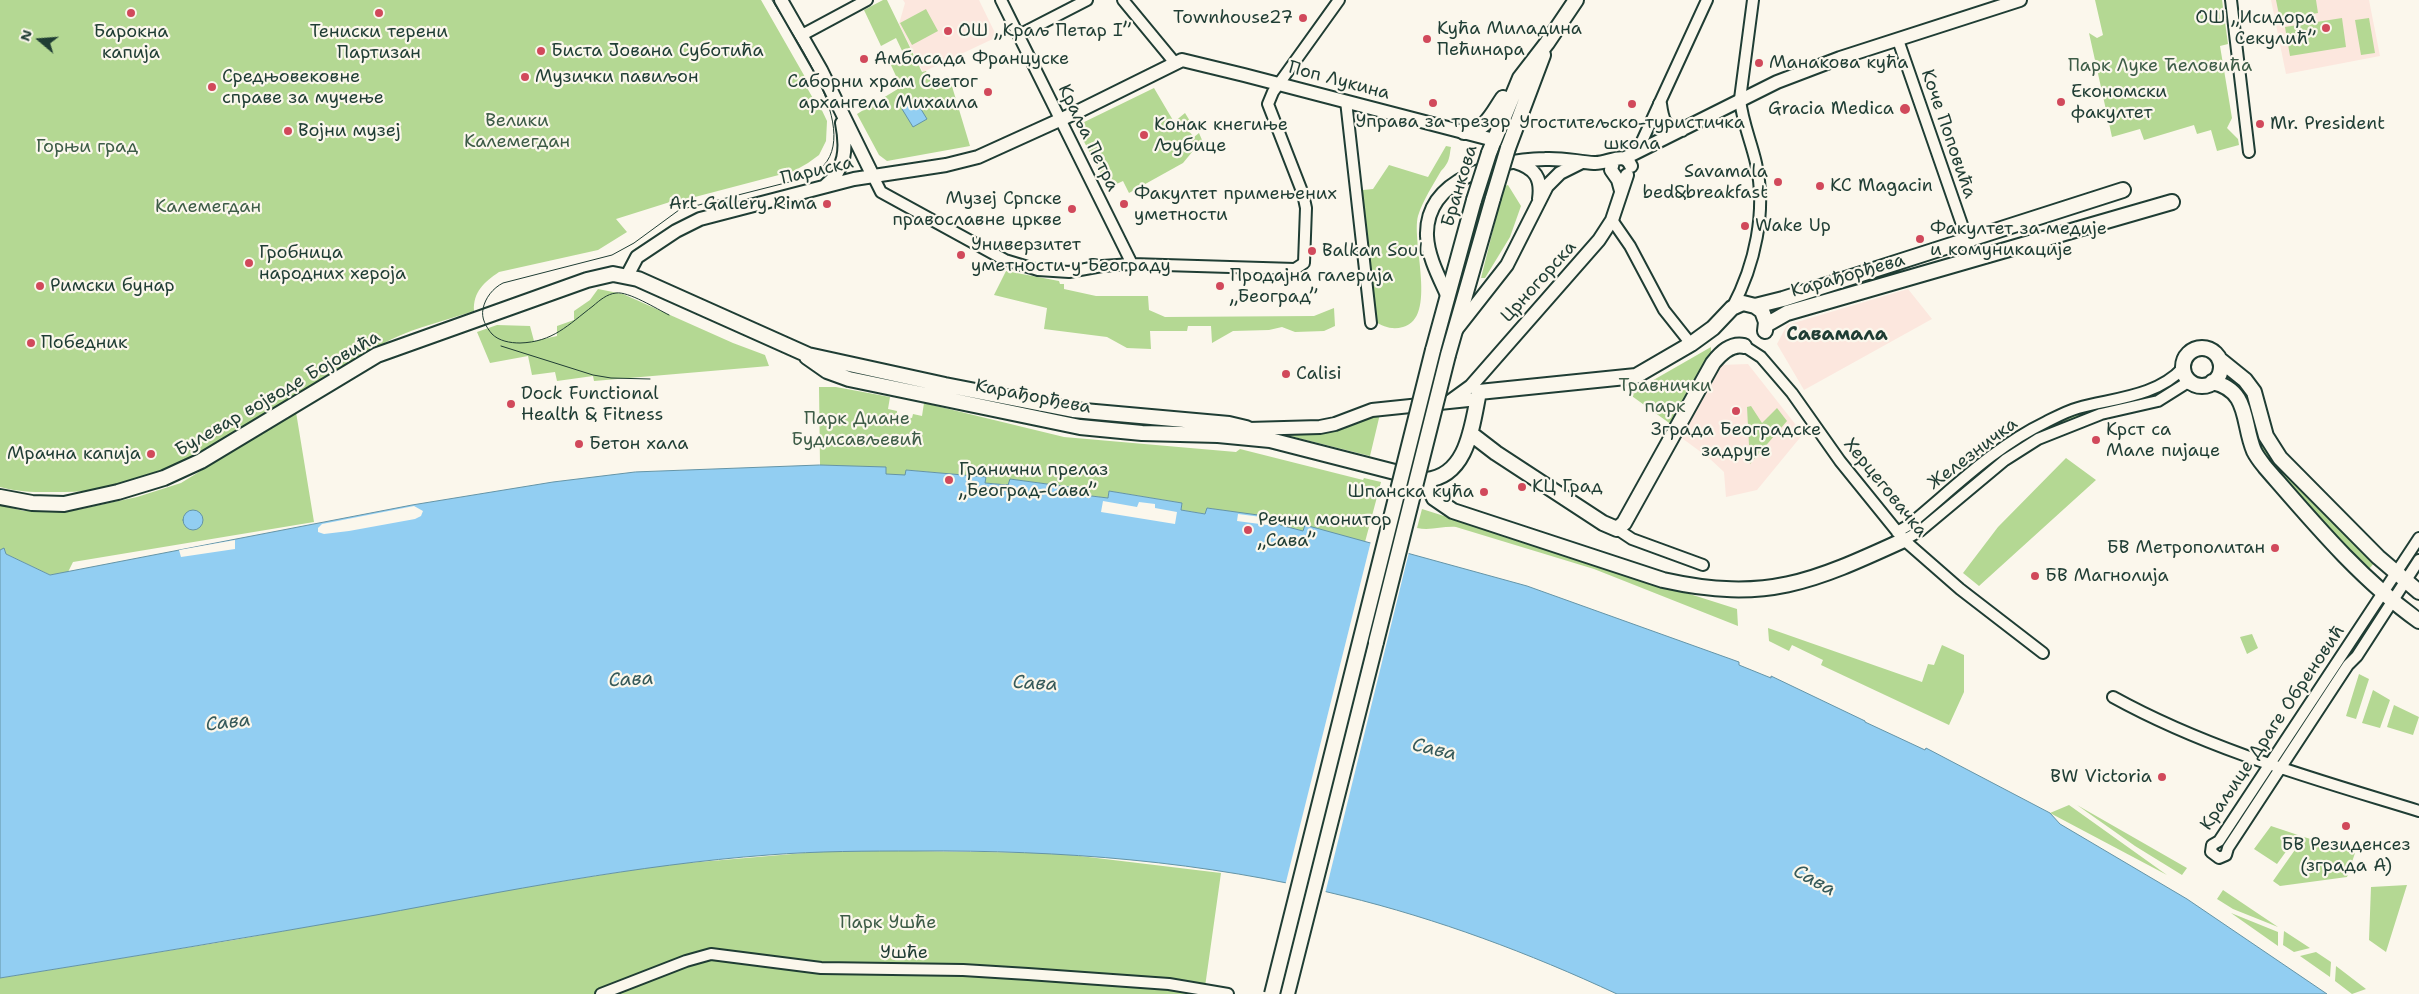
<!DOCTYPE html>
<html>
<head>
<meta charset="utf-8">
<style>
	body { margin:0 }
	#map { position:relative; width:2419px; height:994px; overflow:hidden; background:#fbf7ec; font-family:"Shantell Sans",sans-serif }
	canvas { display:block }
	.north { position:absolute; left:15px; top:15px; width:50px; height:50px; -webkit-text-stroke:4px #fbf7ec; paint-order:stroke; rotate:288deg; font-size:14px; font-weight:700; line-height:20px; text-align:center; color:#1f3d34 }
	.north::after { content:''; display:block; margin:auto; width:18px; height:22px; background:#1f3d34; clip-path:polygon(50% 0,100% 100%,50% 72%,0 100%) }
</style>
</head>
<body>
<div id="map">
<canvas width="2419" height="994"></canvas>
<div class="north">N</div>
</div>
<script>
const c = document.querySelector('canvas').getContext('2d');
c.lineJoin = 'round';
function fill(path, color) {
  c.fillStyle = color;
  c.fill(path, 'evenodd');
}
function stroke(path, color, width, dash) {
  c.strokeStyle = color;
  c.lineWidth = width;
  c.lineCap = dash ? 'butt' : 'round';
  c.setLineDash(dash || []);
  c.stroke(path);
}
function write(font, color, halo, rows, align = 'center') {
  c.font = font + ' "Shantell Sans",sans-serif';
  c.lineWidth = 4.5;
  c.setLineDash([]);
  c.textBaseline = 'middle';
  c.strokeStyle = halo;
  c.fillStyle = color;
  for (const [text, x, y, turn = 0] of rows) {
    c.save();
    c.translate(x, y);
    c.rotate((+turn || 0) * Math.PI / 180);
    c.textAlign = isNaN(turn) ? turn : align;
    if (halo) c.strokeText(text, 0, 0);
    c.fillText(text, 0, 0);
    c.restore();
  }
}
const built = new Path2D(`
	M903,0H979L997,37L923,72L899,24L905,3Z
	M2271,0H2369L2380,56L2286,74Z
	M1908,289L1932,319L1804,390L1777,344L1787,325Z
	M1748,364L1803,434L1757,490L1726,497L1724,472L1709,458L1679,436L1720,365Z`);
const green = new Path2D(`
	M0,0H761L809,84L806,86L815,102H818L827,121L826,141L819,155L808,163L794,171L672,203L670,202L616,219L627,232L598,250L499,272C484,282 473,292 474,311C447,320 417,327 392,339C284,393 190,491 63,492C41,492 22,493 0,487Z
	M883,0H887L922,72L926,71L935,90L951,83L970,146L887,161L879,155L857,114L901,87L890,63L904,55L896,38L881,46L864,10Z
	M2095,0H2222L2228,44L2220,46L2232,118L2227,128L2238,139L2239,145L2217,151L2211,130L2197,134L2194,125L2144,140L2140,129L2112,137L2089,33L2097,38L2103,35Z
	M2276,0H2316L2318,13L2280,20Z
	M926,9L938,31L912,45L900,23Z
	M2342,18L2346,47L2290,56L2285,27Z
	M2369,18L2375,53L2361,55L2355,20Z
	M1154,88L1174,122L1185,113L1193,126L1188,130L1194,137L1199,133L1202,140L1183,163L1129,193L1123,181L1108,188L1076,126Z
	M1446,146L1451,147C1450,151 1450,155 1449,158C1448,163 1444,168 1441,171C1433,185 1423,200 1418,216C1411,242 1438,318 1403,327C1392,330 1384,327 1374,321L1360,194L1363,190L1373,189L1389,165L1428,177Z
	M1508,185L1521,206L1510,237L1485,278H1481L1504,186Z
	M1006,271L1059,281L1060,284H1064V289L1096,296H1148L1149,310L1165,317L1314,316L1334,308L1335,326L1324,331L1295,332L1282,327L1269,330L1233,331L1212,343L1211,326H1188L1187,331H1150L1151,349L1127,348L1107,337L1044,329L1047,308L994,295Z
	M598,289L623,294L733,343L765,355L769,366L594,381L593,376L557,381L555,372L532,375L528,356L490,363L477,332L497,325L530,326L534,341L557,336V326L574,320V311L590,300Z
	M1711,347V357L1672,425L1629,394Z
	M2224,371L2249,391L2260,430L2375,562L2369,569L2273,471L2258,453L2248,413L2218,380Z
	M2178,378L2180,380L2152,399L2053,429L1922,525L1919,522L1977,472L2020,439L2063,419L2096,408L2157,393Z
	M819,387H836L890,397L888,409L897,411V415L912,418L913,414L922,416L924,403L1064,437L1236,452L1240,449L1363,480L1364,478L1381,482L1365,542L1305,526L1303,531L1279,525L1280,519L1207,508L1206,514L1181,510L1182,503L1109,491L1108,498L1083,495V489L1010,479L1008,485L985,483V477L906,470V476L886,474V468L820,465Z
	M1751,406L1762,423L1777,408L1787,421L1750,464L1747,407Z
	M296,412L314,522L73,562L68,572L50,575L6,554L4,549L0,550V505L24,511L76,510L137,497L181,483Z
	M1380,414L1370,456L1282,434L1332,432Z
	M2066,458L2096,480L1979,586L1963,573L1998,527Z
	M1422,509L1737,609L1738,626L1594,569L1456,527C1443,526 1430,531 1417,528Z
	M1768,628L1922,682L1928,664L1934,665L1942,645L1964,655V692L1949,725L1821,665L1823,660L1792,645L1789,651L1769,641Z
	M2252,634L2258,648L2247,654L2240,637Z
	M2359,674L2369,679L2356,719L2346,716Z
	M2373,690L2390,700L2380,728L2362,723Z
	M2394,705L2419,717L2413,735L2387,727Z
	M2069,805L2167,875L2050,813Z
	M2077,805L2187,868L2182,875L2135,846Z
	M2271,826L2298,835L2277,864L2254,849Z
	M2304,837L2355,853L2347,877L2280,886L2273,881Z
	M839,850L1055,853L1221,873L1204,994H0V978L234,940L508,890L664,865Z
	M2407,885L2386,952L2369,940L2371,887Z
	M2223,890L2278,927L2233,909L2217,899Z
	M2231,913L2278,932V946Z
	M2284,931L2310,948L2294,952L2283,945Z
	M2316,952L2331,962L2330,977L2300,956Z
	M2336,966L2366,989L2352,994L2335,981Z`);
const water = new Path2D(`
	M916,101L927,119L913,127L902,109Z
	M820,465L886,467V474L905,475L906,470L986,477L985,483L1008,485L1010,479L1084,489L1083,495L1108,498L1109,491L1182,503L1181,510L1205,514L1207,508L1280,518V525L1303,531L1305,525L1527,586L1739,662V665L1771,678V676L1865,721V722L1925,750L1926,748L2050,813L2060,824L2187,899L2327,994H1617C1529,953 1438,919 1344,896C1205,861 1060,850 917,851C867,851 818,851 768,855C636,865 506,891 376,915C251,937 125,958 0,978V550L4,548L6,554L50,575L412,505L553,482L635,472Z
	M183 520a10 10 0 1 1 20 0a10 10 0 1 1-20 0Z`);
const pier = new Path2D(`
	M1103,501L1137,507L1139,502L1155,504V508L1177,512L1175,524L1101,512Z
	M414,506L423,511L421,516L415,519L349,531L324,534L318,532V528L322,524Z
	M1238,514L1277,519L1275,526L1237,521Z
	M235,540V549L181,557L179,550Z
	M1371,541L1409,552L1325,894L1285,886Z`);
const minor = new Path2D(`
	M1001,0L1132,264
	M1123,0L1175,63
	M2231,0L2249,152
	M802,35L867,0
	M1019,35L1087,0
	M1898,40L1967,239
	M1346,101L1371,323
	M1637,152L1707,0
	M873,176L881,192L1005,260L1038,270L1069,272L1102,266L1132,264L1295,269L1304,263L1306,208L1303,194L1268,104L1273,92L1339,0
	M1612,220L1630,246L1664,310L1691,344
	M1732,308C1755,265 1767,211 1756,163C1751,141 1742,121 1740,99L1753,0
	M1744,346L1761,357L1792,393L1840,461L1904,540L1960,589L2043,653
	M1617,529L1632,539L1703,565
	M1897,532L1909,525C1954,488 1994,447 2046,422C2056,417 2067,411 2078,408C2114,398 2156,397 2183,368
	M2419,538L2219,841L2212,845L2211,852L2219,858L2226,855L2228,848L2348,665L2357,656L2419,560
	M1904,540L1920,531L2005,460L2038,439L2101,414L2158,401L2185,384L2192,383
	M2113,697C2209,750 2315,779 2419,811
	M601,994L686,961L711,954L821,968L963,970L1028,974L1169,984L1228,994`);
const tertiary = new Path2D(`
	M781,0L821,70L873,176
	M1660,104C1662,119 1664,129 1682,130
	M1625,158L1777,82L1840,58L2020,0
	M1515,162C1535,168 1542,178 1539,199
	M1613,162L1611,170L1618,180L1621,191
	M825,186C846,169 847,148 842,123
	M627,276L637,257L676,231L700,219L854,179L946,165L978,157L1075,113L1182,60L1244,75L1494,140
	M1448,297C1439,277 1428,257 1427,236C1425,177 1499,160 1545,159C1562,158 1578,162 1594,163C1608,164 1625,150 1631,166
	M1456,330L1507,265L1547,186L1560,173L1580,163
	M1449,402L1471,386L1599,240L1612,220L1627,175
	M1248,429L1320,427L1335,424L1372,410L1478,399`);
const secondary = new Path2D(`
	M1464,132C1486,131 1492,114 1503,98
	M1508,148L1543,55
	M1489,153L1520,78L1547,43L1576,0
	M1755,306L1783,299L2123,190
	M1766,325L1787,313L2172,202
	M2183 367a19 19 0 1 1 38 0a19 19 0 1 1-38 0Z
	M1433,350L1474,200
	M1448,355L1493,198
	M807,357L827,371L849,379L1080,427L1142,433L1218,435L1270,440L1426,480C1468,476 1472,425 1479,392L1636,376L1691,344L1713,328L1732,308L1743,303L1755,306L1762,311L1766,322L1765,331
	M2219,359L2245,380L2254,392L2266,436L2280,458L2378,557L2419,592
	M2212,382C2250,390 2242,423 2254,451C2257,457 2261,462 2265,467C2312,521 2360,579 2419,621
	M1470,433L1496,453L1603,523L1617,529L1624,523L1713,363C1721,353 1731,343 1744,346
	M1426,480L1434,498L1453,511L1663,580C1766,603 1812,582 1904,540
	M0,497L32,503L64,504L118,492L164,478L201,461L377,355L587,280L613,274L638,279L808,355L945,385L1073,410L1229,424L1246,428L1270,440
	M1287,994L1376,642`);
const tram = new Path2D(`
	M669,315C657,309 628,291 616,293C607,294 600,300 593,306C568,325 553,342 520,343C510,343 499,341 492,334C486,327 481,318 483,309C485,298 493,288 503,283L612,255L634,243L679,210L801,179C880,154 795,40 772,0
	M501,346L593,375L611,378L650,379`);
const secondaryBridge = new Path2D(`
	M1493,198L1508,148
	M1474,200L1489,153
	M1376,642L1448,355
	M1272,994L1433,350`);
const markers = [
	[131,13,5,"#d1495b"],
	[379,13,5,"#d1495b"],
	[1303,18,5,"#d1495b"],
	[2326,28,5,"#d1495b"],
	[948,31,5,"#d1495b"],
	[1427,39,5,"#d1495b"],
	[541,51,5,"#d1495b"],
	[864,59,5,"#d1495b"],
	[1759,63,5,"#d1495b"],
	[525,77,5,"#d1495b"],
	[212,87,5,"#d1495b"],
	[988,92,5,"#d1495b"],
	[2061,102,5,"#d1495b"],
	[1433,103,5,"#d1495b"],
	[1632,104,5,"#d1495b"],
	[1905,109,6,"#d1495b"],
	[2260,124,5,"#d1495b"],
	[288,131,5,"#d1495b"],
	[1144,135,5,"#d1495b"],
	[1778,182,5,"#d1495b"],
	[1820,186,5,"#d1495b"],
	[827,204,5,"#d1495b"],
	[1124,204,5,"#d1495b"],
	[1072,209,5,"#d1495b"],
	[1745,226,5,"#d1495b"],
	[1920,239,5,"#d1495b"],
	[1312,251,5,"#d1495b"],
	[961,255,5,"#d1495b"],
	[249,263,5,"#d1495b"],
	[40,286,5,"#d1495b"],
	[1220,286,5,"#d1495b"],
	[31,343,5,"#d1495b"],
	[1286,374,5,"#d1495b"],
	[511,404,5,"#d1495b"],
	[1736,411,5,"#d1495b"],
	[2096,440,5,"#d1495b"],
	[579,444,5,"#d1495b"],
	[151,454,5,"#d1495b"],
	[949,480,5,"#d1495b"],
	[1522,487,5,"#d1495b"],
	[1484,492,5,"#d1495b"],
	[1248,530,5,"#d1495b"],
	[2275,548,5,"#d1495b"],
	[2035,576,5,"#d1495b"],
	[2162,777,5,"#d1495b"],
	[2346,826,5,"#d1495b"]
];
const poiNames = [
	["Townhouse27",1293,18,"right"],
	["ОШ „Исидора",2316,18,"right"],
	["Секулић”",2316,39,"right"],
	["Кућа Миладина",1437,29],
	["Пећинара",1437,50],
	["ОШ „Краљ Петар I”",958,31],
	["Барокна",131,32,"center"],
	["капија",131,53,"center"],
	["Тениски терени",379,32,"center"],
	["Партизан",379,53,"center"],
	["Биста Јована Суботића",551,51],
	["Амбасада Француске",874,59],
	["Манакова кућа",1769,63],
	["Средњовековне",222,77],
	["справе за мучење",222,98],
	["Музички павиљон",535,77],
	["Саборни храм Светог",978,82,"right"],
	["архангела Михаила",978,103,"right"],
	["Економски",2071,92],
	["факултет",2071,113],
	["Gracia Medica",1894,109,"right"],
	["Управа за трезор",1433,122,"center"],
	["Угоститељско-туристичка",1632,123,"center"],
	["школа",1632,144,"center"],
	["Mr. President",2270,124],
	["Конак кнегиње",1154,125],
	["Љубице",1154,146],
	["Војни музеј",298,131],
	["Savamala",1768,172,"right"],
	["bed&breakfast",1768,193,"right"],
	["KC Magacin",1830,186],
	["Факултет примењених",1134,194],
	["уметности",1134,215],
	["Музеј Српске",1062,199,"right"],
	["православне цркве",1062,220,"right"],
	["Art Gallery Rima",817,204,"right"],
	["Wake Up",1755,226],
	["Факултет за медије",1930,229],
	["и комуникације",1930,250],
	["Универзитет",971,245],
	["уметности у Београду",971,266],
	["Balkan Soul",1322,251],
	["Гробница",259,253],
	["народних хероја",259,274],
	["Продајна галерија",1230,276],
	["„Београд”",1230,297],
	["Римски бунар",50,286],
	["Победник",41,343],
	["Calisi",1296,374],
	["Dock Functional",521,394],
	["Health & Fitness",521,415],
	["Зграда Београдске",1736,430,"center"],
	["задруге",1736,451,"center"],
	["Крст са",2106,430],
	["Мале пијаце",2106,451],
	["Бетон хала",589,444],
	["Мрачна капија",141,454,"right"],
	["Гранични прелаз",959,470],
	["„Београд-Сава”",959,491],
	["КЦ Град",1532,487],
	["Шпанска кућа",1474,492,"right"],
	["Речни монитор",1258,520],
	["„Сава”",1258,541],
	["БВ Метрополитан",2265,548,"right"],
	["БВ Магнолија",2045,576],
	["BW Victoria",2152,777,"right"],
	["БВ Резиденсез",2346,845,"center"],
	["(зграда А)",2346,866,"center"]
];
const parkNames = [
	["Парк Луке Ћеловића",2160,66],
	["Велики",517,121],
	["Калемегдан",517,142],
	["Горњи град",87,147],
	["Калемегдан",208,207],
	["Травнички",1665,386],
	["парк",1665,407],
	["Парк Диане",857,419],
	["Будисављевић",857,440],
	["Парк Ушће",888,923]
];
const streetNames = [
	["Поп Лукина",1339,81,15],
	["Коче Поповића",1948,134,71],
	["Краља Петра",1088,138,64],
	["Париска",817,171,-13],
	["Бранкова",1460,186,-73],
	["Карађорђева",1848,276,-16],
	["Црногорска",1539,282,-48],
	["Булевар војводе Бојовића",278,394,-30],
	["Карађорђева",1033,397,11],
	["Железничка",1973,454,-37],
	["Херцеговачка",1885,488,51],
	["Краљице Драге Обреновић",2273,728,-56],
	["Ушће",904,953]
];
const neighbourhoodNames = [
	["Савамала",1837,335]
];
const waterNames = [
	["Сава",631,680,-3],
	["Сава",1035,684,3],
	["Сава",228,723,-7],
	["Сава",1434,750,13],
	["Сава",1814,881,29]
];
fill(built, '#fce7de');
fill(green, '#b4d893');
fill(water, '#92cef2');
stroke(water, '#6494a6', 1);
fill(pier, '#fbf7ec');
stroke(minor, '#1f3d34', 14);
stroke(tertiary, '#1f3d34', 16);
stroke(secondary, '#1f3d34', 18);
stroke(minor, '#fbf7ec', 10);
stroke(tertiary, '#fbf7ec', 12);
stroke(secondary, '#fbf7ec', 14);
stroke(tram, '#1f3d34', 1);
stroke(secondaryBridge, '#1f3d34', 18, []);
stroke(secondaryBridge, '#fbf7ec', 14);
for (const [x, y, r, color] of markers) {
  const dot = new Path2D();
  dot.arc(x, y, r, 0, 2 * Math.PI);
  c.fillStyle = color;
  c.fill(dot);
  stroke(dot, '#fbf7ec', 2);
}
write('18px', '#1f3d34', '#fbf7ec', poiNames, 'left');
write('18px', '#3d5c47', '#fbf7ec', parkNames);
write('18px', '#1f3d34', '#fbf7ec', streetNames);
write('bold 19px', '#1f3d34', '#fbf7ec', neighbourhoodNames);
write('italic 19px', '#365a5a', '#fbf7ec', waterNames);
</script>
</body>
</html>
